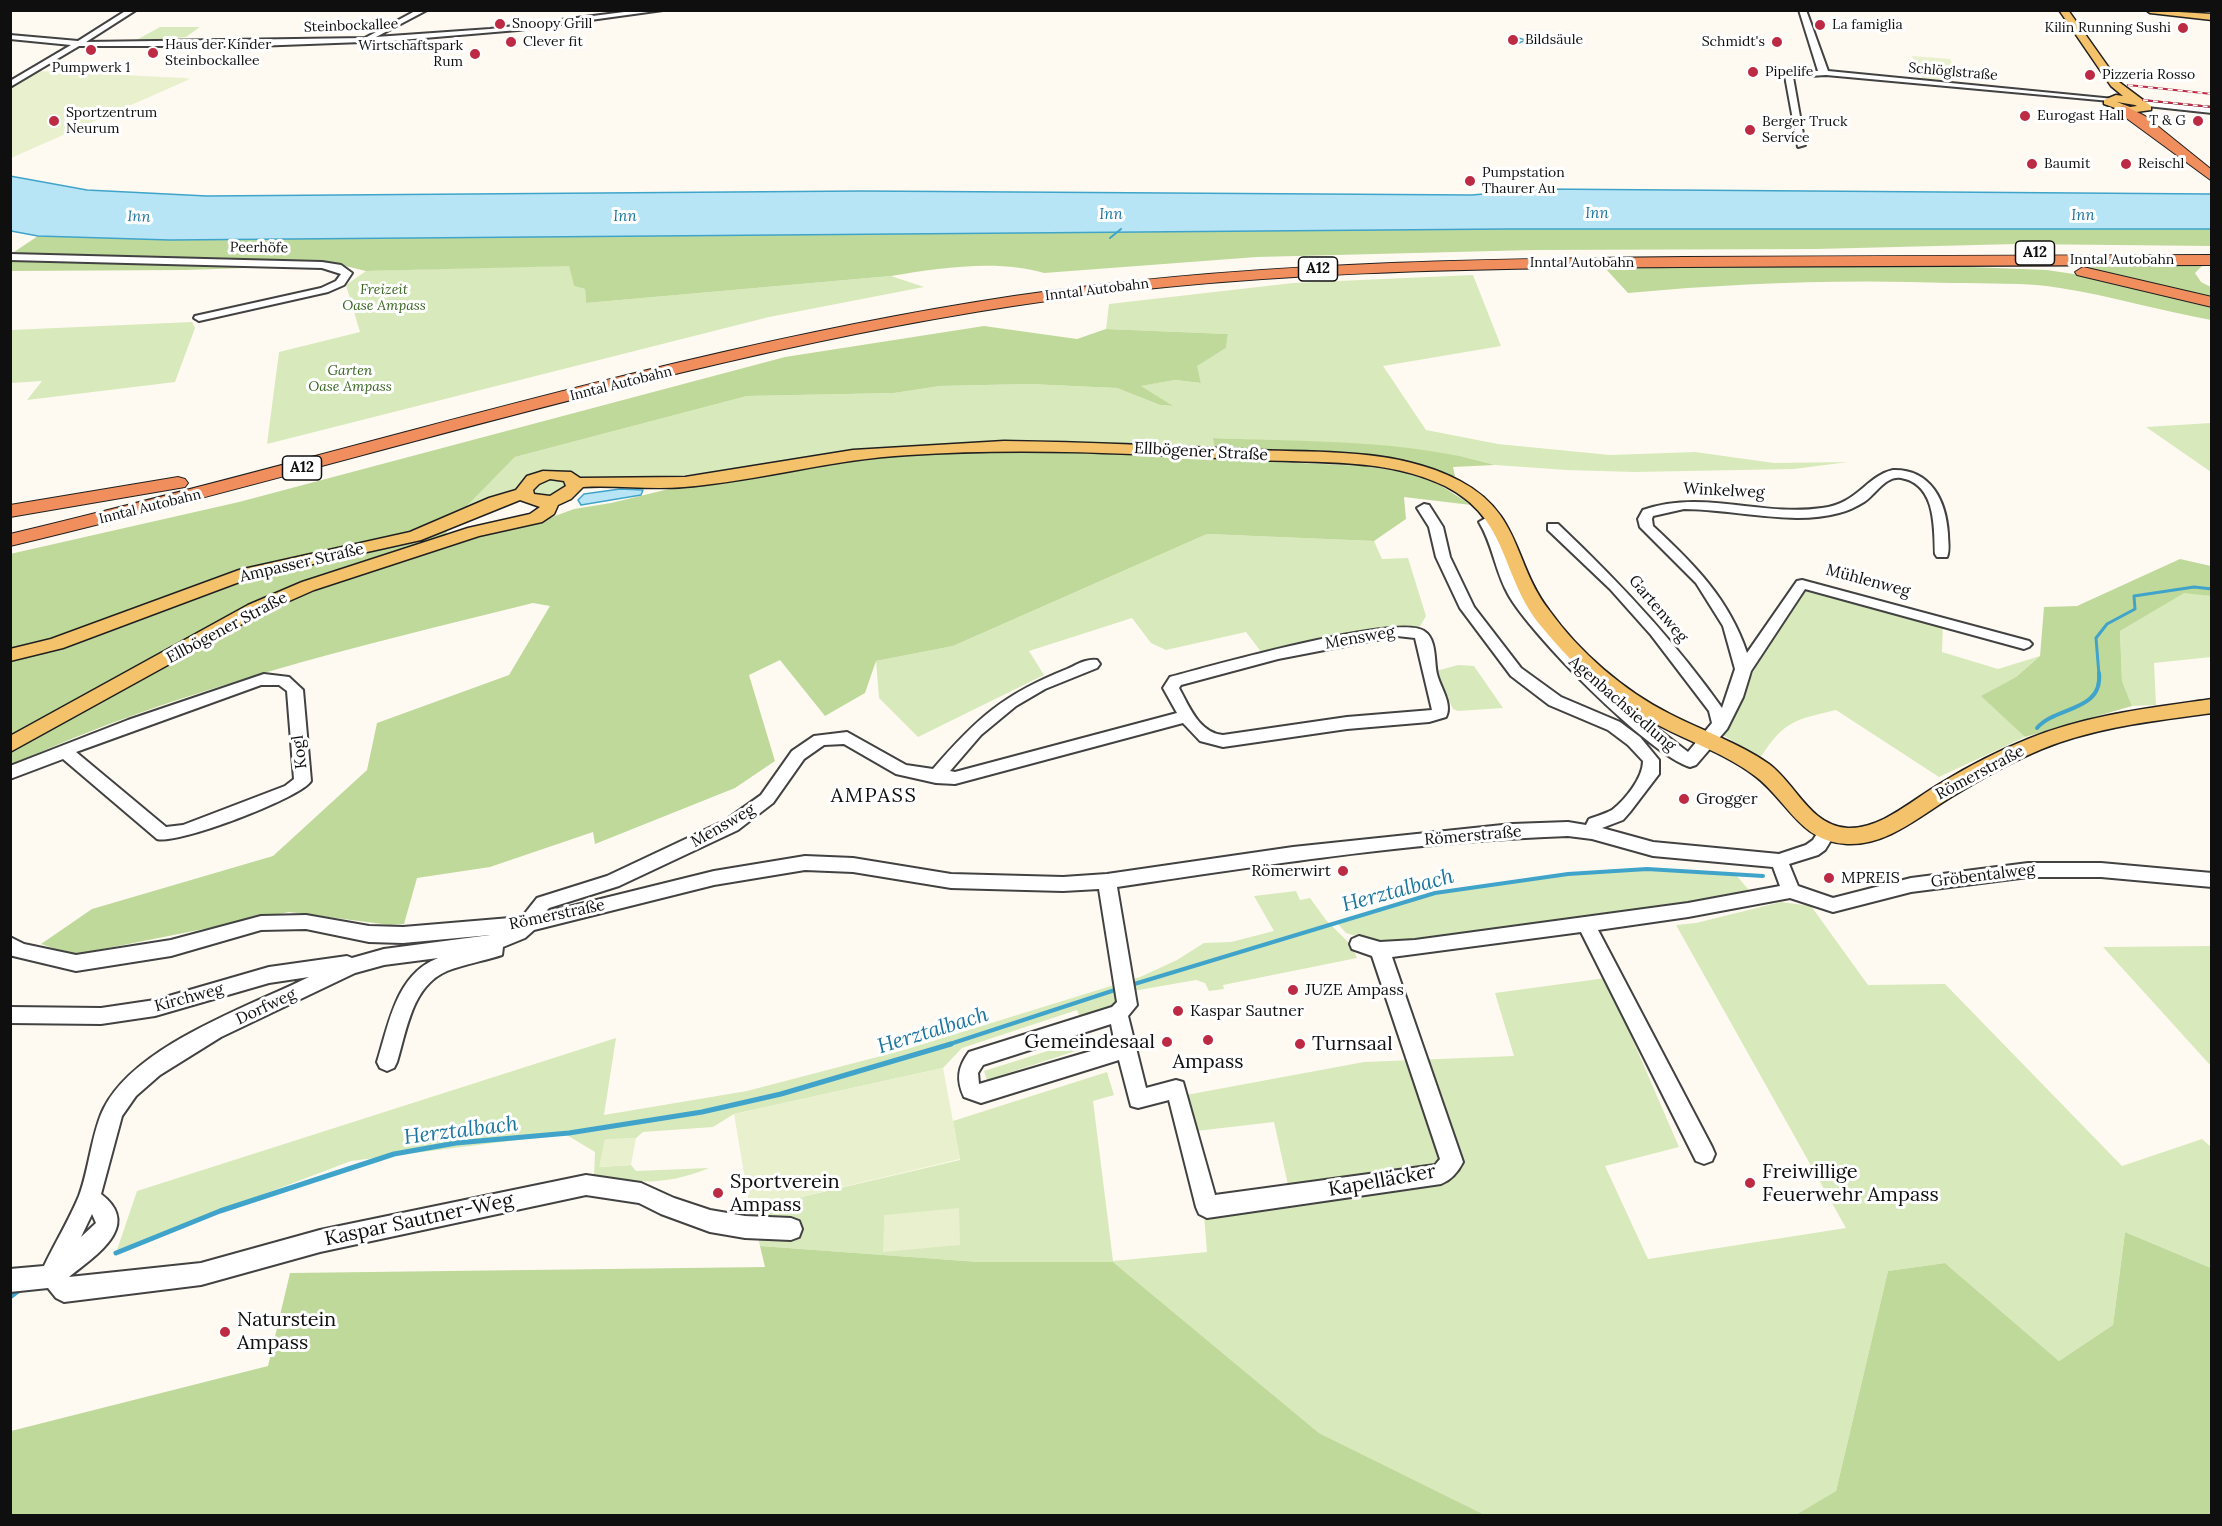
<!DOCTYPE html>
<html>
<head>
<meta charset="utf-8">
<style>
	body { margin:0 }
	#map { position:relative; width:2222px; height:1526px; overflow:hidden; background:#fffaf1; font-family:Lora,serif }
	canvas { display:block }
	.frame { position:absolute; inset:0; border:12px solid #0f0f0f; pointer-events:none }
</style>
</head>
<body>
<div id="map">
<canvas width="2222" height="1526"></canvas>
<div class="frame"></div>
</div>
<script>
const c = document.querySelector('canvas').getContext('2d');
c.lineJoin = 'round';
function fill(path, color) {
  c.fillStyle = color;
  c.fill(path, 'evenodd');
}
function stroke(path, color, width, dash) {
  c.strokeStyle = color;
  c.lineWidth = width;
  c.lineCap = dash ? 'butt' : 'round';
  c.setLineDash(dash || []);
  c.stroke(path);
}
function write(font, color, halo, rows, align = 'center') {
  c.font = font + ' Lora,serif';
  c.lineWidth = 6;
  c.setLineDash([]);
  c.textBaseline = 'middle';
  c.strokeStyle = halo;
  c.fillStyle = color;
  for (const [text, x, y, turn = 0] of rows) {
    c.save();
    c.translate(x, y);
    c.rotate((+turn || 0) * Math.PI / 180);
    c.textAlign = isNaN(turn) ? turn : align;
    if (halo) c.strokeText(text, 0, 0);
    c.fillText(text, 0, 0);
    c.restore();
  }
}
const green = new Path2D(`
	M160,27H200L186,37L131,43Z
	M569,265L574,286L585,289L586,303L891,276L924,287L769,317L267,444L279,352L360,332L346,285L366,271Z
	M1473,275L1501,346L1383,366L1426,430L1498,444L1610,455L1695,452L1774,463L1848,462L1794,469L1634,472L1567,470L1495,465L1473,459L1380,446L1214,438L1216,452L1068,447L853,455L628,482L595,481L539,502L526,485L462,511L515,457L747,396L894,393L940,386L1029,384L1117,388L1160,405L1172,406L1140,386L1175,380L1201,383L1196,366L1226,348L1228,334L1106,329L1109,304L1293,283Z
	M192,322L195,328L175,382L27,400L42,381L11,383V330Z
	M2211,423V472L2146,427Z
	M1207,534L1374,541L1382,559L1408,558L1426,616L1419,628L1381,630L1262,653L1246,632L1166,650L1151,643L1132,618L1029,651L1044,675L918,737L879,698L876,661L953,646Z
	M1795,585L1825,586L1943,620L1942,652L1998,669L2040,656L2016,677L1982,696L2025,737L1939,777L1836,710C1794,720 1784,721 1760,758L1723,735Z
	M2184,592L2211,596V657L2154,663L2156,705L2132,706L2122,681L2120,631Z
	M1458,665L1474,666L1503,708L1458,711L1453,709L1436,671Z
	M1647,869L1736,875L1749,890L1674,907L1499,932L1382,944L1346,933L1338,924L1435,893L1568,874Z
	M1296,891L1300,900L1310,898L1326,920L1352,946L1357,958L1223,985L1224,989L1209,991L1205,983L1196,980L1127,992L1118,1007L1080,1018L1077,1010L962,1048L943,1068L734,1114L713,1127L643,1132L636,1138L605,1140L600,1167L631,1165L636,1171L709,1168C668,1185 637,1184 594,1176L595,1152L565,1134L351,1161L117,1250L137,1191L566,1054L616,1038L604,1115L747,1091L904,1050L1140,977L1177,960L1204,943L1231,942L1274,931L1254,896Z
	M1781,902L1811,906L1868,985L1945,984L2122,1166L2202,1139L2212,1148L2211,1268L2125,1232L2113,1325L2059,1361L1945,1263L1888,1271L1836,1491L1796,1516L1485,1515L1319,1433L1113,1262H979L760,1246L750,1209L960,1160L953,1121L1107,1072L1114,1095L1093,1101L1113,1261L1207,1252L1204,1215L1292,1203L1274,1122L1196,1131L1186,1095L1364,1062L1514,1056L1495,993L1606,978L1679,1147L1605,1166L1648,1259L1846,1228L1676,925L1696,923Z
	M2211,946H2212L2211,1066L2103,947Z
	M1092,1037L1094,1045L987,1080L984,1071Z`);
const forest = new Path2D(`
	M1505,229H2212L2211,246L2017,244L1816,249L1534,250L1257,257L1044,273C999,259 938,268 891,276L586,303L585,289L574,286L569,266L366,271L329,262L11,254L38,236L170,240Z
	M11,259L307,266L185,270L11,271Z
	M2203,265L2195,273L2201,282L2211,287V300L2075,266Z
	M1604,267H1971L2047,270L2107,279L2211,305V320C2161,311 2111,296 2060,288C2024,282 1987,284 1951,283C1843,279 1735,283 1628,293Z
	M984,326L1077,339L1106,329L1228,334L1226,348L1197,366L1201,383L1175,380L1141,386L1173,406L1160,405L1117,388L1029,384L940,386L894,393L747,396L515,457L462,511L444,536L536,523L574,509L611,503L673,488L849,460L981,451L1066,452L1365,466L1402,472L1437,483L1471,505L1404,497L1406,519L1374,541L1207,534L953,646L876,661L865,693L825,716L780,660L749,675L775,761L735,788L595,844L593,832L490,867L417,878L404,924L390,925L289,912L73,955L41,944L92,909L273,856L367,770L377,723L509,675L550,606L533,603C355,647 177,689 11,765L10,554L239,502L785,357Z
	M1213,438C1304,442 1407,439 1495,465L1453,467L1455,476L1452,477L1410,465L1215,449Z
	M2180,559L2211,566V596L2184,593L2120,631L2122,681L2132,706L2025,737L1981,696L2016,677L2040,656L2044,607L2077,606Z
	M2125,1232L2211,1268V1515H1796L1836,1491L1888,1271L1945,1263L2059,1361L2113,1325Z
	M760,1246L979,1262H1113L1319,1433L1485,1515H11V1431L268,1366L290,1273L765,1267Z`);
const pitch = new Path2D(`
	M1912,56L1950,59L1956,71L1937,70L1944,82L1923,80Z
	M38,71L185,78L190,79L11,158V88Z
	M943,1068L960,1159L750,1209L734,1114Z
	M636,1138L631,1165L599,1167L605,1139Z
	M959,1208L960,1245L883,1252L884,1215Z`);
const water = new Path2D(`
	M10,176L87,190L207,196L862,191L1472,195L1539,189L2211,194L2212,229H1505L170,240L38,236L11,231Z
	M620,489L643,490L641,495L581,505L578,500L584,494Z`);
const streamFar4 = new Path2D(`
	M1511,36L1526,40L1514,45`);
const streamFar3 = new Path2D(`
	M1110,238L1121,229`);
const streamFar2 = new Path2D(`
	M2099,675L2096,638L2107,624L2135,609L2134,596L2194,587L2212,589`);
const streamFar1 = new Path2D(`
	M2037,728C2056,706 2103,712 2099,673
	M1131,985L1435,893L1568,874L1647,869L1763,876
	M947,1045L1118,989`);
const stream = new Path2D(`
	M116,1253L220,1211L394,1154L456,1143L569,1133L702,1112L781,1094L951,1044
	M10,1297L18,1291`);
const minor = new Path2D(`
	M127,10H136L86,42L365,38L417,10H427L376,37L490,29L640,10H663L518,30L389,41L255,46H79L10,87V81L71,45L10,39V35L78,41Z
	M1799,10H1806L1828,71L2114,99L2110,101L1826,75L1793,77L1805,145L1798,147L1785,76L1797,71H1818Z
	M2141,101L2212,108V113L2138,105Z
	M10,254L322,262L341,265L352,273L344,285L328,292L199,321L194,318L195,316L321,288L336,281L341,274L322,268L10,260Z
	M1893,470C1931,469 1946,501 1948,534C1948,542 1950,550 1947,557H1937L1935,554C1934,527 1936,484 1901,478C1886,475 1875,495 1864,502C1856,507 1847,511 1839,513C1792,526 1733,509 1684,509L1653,516L1652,519L1653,526C1694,564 1729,599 1747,653L1797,581L1802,580L2029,641L2032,644L2029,647L2024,649L1805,589L1751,671L1743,697L1727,729L1696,765L1690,767C1648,754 1530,634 1508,594C1495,571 1493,545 1479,522L1486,518L1493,522L1502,539L1518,585L1539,617L1624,703L1688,752L1712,723L1709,711L1651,635L1610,589L1548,530V524H1558C1618,581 1674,640 1722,708L1735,669L1723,626L1696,583L1640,527L1638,519L1643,510C1703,489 1761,517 1822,508C1858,504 1866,476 1893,470Z
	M1424,504L1429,505L1443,527L1450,557L1474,607L1521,668L1561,697L1620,722L1640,737L1659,760V774L1630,812L1623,820L1602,828L1653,842L1779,854L1806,845L1813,840L1821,827H1833L1836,832L1825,850L1818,855L1789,864L1798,886L1833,898L1911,878L2028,863H2101L2212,873V887L2101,877H2028L1911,892L1833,912L1790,898L1688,917L1598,930L1712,1147L1715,1154L1712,1161L1704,1164L1696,1161L1581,932L1392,957L1463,1162C1458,1172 1451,1180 1441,1184L1207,1218L1199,1214L1196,1207L1169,1100L1138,1108L1131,1106L1119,1060L981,1103L964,1097C956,1079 958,1067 969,1052L1112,1007L1117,1002L1099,889L1063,891L951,888L853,872L805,870L714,885L534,930L525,938L503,947L502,955C484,961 465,964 447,971C412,986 407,1029 397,1062L394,1068L387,1071L380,1068L377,1062C389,1024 396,974 438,958L384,965L355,973L221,1037L160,1075L136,1096L122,1116L101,1194C143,1226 95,1256 69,1277L201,1263L320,1230L586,1175L641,1183L674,1198L710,1210L745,1216L791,1218L799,1221L802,1229L799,1237L791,1240L745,1238L710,1232L661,1214L639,1203L586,1195L320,1252L201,1285L64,1302L56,1298L48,1288L10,1292V1269L44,1266C55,1243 69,1220 79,1196C89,1170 92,1131 104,1108C136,1045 248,1007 309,977L269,983L155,1016L101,1024L10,1023V1007L101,1008L155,1000L269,967L347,956L352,958L384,949L490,935L403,943L369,942L306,929L261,930L171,956L76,971L13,956L10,955V937L24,944L76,955L171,940L261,916L306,915L369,926L403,927L522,917L537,898L607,876L726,820L761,795L792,751L814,736L847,732L906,765L933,769C977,718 1004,694 1067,669C1076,665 1087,658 1097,660L1100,664L1097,668L1045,689L1016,706L981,735L950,771L955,772L1177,713L1163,688L1170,677C1208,667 1398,613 1424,631C1437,639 1434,661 1437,674C1440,687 1453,704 1446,717L1429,722L1347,729L1223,747L1200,741L1183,723L955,784L936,783L896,774L844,744L824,745L804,759L773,803L738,830L619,886L549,908L544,913L714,871L805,856L853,858L951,874L1063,877L1107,874L1293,847L1512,824L1568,822L1586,825L1589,819C1596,816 1605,814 1612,810C1625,800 1643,778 1643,761L1628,745L1608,730L1549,705L1511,676L1460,608L1436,557L1429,527L1417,508ZM1397,636L1415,638L1432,710L1347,717L1223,735C1199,733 1189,706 1179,688L1181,685L1278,659ZM1568,836L1592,839L1653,856L1773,867L1780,886L1688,903L1415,940L1380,942L1359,936L1352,939L1350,944L1352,949L1372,956L1440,1159L1435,1165L1215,1195L1183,1082L1176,1080L1146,1088L1128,1016L1137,1005L1117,887C1266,865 1417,841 1568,836ZM1111,1024L1115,1044L979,1084L978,1073L983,1065ZM92,1214L96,1223L81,1237Z
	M264,674L289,677L303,690L311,781C301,798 177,845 157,839L63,759L10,779V766L128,720ZM261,685H279L287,691L294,779L285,786L183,825L166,827L76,752Z`);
const major = new Path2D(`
	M2059,10H2068L2119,82L2151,106V110L2129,113L2104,104V100L2116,95L2123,96L2111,86ZM2117,102L2135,105L2137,106L2130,107Z
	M2146,10L2212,14V20L2150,13Z
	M1004,441C1088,442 1172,446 1255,450C1324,453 1397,448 1460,481C1522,514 1513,563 1549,610C1579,652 1624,691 1670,714C1703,731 1739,743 1769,764C1796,784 1810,826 1848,828C1882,829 1913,799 1941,783C1969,766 1998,751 2028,739C2086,715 2149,708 2212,699V713C2154,721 2096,727 2042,749C2011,762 1982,778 1953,796C1921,815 1887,846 1847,844C1800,842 1788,801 1755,776C1726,754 1690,742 1658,725C1612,702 1573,665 1541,626C1500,576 1510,519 1445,486C1387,458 1319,463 1256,460C1141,454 1025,447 909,455C833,459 759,481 684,487C650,490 617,485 583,487L571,499L558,505L554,514L542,522L479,536L314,590L262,613L10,752V736L248,605L302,582L468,528L530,514L540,507L520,500L421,540L250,578L63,648L10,661V649L51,639L239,570L410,532L489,498L516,490L527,476L543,471L571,472L580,478L685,477L853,450ZM550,479L564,481L566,486L550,496L534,494L533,490L539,484Z`);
const highway = new Path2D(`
	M2123,105L2145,116L2212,170V181L2118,112L2117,109Z
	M2212,255V265C2036,265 1860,266 1684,267C1460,268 1235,272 1013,306C673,358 345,467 10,546V534C345,455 674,347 1014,296C1236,263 1461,259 1685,257C1860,256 2036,255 2212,255Z
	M2083,267L2212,297V307L2077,275L2075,272Z
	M178,477L185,479L188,483L185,487L10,517V505Z`);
const rail = new Path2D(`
	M2128,85L2212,94
	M2143,100L2212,107`);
const markers = [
	[500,24,6,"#bc2a43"],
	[1820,25,6,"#bc2a43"],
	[2183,28,6,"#bc2a43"],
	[1513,40,6,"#bc2a43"],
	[511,42,6,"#bc2a43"],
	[1777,42,6,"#bc2a43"],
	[91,50,6,"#bc2a43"],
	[153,53,6,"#bc2a43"],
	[475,54,6,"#bc2a43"],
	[1753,72,6,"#bc2a43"],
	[2090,75,6,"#bc2a43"],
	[2025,116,6,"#bc2a43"],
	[54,121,6,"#bc2a43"],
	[2198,121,6,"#bc2a43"],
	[1750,130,6,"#bc2a43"],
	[2032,164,6,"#bc2a43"],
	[2126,164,6,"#bc2a43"],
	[1470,181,6,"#bc2a43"],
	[1684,799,6,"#bc2a43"],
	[1343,871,6,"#bc2a43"],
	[1829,878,6,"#bc2a43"],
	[1293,990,6,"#bc2a43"],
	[1178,1011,6,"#bc2a43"],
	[1208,1040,6,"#bc2a43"],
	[1167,1042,6,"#bc2a43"],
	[1300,1044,6,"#bc2a43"],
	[1750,1183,6,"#bc2a43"],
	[718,1193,6,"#bc2a43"],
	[225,1332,6,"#bc2a43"]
];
const farPoinames = [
	["Snoopy Grill",512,24],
	["La famiglia",1832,25],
	["Kilin Running Sushi",2171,28,"right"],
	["Bildsäule",1525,40],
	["Clever fit",523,42],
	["Schmidt's",1765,42,"right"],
	["Haus der Kinder",165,45],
	["Steinbockallee",165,61],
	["Wirtschaftspark",463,46,"right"],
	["Rum",463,62,"right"],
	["Pumpwerk 1",91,68,"center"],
	["Pipelife",1765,72],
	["Pizzeria Rosso",2102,75],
	["Sportzentrum",66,113],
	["Neurum",66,129],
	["Eurogast Hall",2037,116],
	["T & G",2186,121,"right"],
	["Berger Truck",1762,122],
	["Service",1762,138],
	["Baumit",2044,164],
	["Reischl",2138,164],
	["Pumpstation",1482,173],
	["Thaurer Au",1482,189]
];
const farStreetnames = [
	["Steinbockallee",351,26,-2],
	["Schlöglstraße",1953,72,5],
	["Peerhöfe",259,248,1],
	["Inntal Autobahn",2122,260],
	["Inntal Autobahn",1582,263],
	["Inntal Autobahn",1097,290,-7],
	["Inntal Autobahn",621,384,-14],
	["Inntal Autobahn",150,507,-14]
];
const farParknames = [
	["Freizeit",384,290],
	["Oase Ampass",384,306],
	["Garten",350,371],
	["Oase Ampass",350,387]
];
const farWaternames = [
	["Inn",1597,214],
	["Inn",1111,215],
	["Inn",2083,216],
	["Inn",139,217,2],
	["Inn",625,217]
];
const shields = [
	[2035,253,39],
	[1318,269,39],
	[302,468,39]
];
const shieldNames = [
	["A12",2035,253],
	["A12",1318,269],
	["A12",302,468]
];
const streetNames = [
	["Ellbögener Straße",1201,452,3],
	["Winkelweg",1724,491,3],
	["Ampasser Straße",302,563,-13],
	["Mühlenweg",1868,581,15],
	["Gartenweg",1658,609,50],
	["Ellbögener Straße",227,628,-28],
	["Mensweg",1360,638,-10],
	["Agenbachsiedlung",1622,704,41],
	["Kogl",300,752,-97],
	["Römerstraße",1980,773,-28],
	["Mensweg",723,826,-30],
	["Römerstraße",1473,836,-5],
	["Gröbentalweg",1983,876,-7],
	["Römerstraße",557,915,-12],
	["Kirchweg",189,998,-15],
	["Dorfweg",266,1007,-25]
];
const poiNames = [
	["Grogger",1696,799],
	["Römerwirt",1331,871,"right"],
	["MPREIS",1841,878],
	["JUZE Ampass",1305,990],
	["Kaspar Sautner",1190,1011]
];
const quarterNames = [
	["AMPASS",874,796]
];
const nearPoinames = [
	["Gemeindesaal",1155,1042,"right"],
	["Turnsaal",1312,1044],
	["Ampass",1208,1062,"center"],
	["Freiwillige",1762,1172],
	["Feuerwehr Ampass",1762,1195],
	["Sportverein",730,1182],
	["Ampass",730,1205],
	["Naturstein",237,1320],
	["Ampass",237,1343]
];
const nearStreetnames = [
	["Kapelläcker",1382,1181,-10],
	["Kaspar Sautner-Weg",419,1220,-12]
];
const nearWaternames = [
	["Herztalbach",1398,891,-15],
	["Herztalbach",933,1031,-17],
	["Herztalbach",461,1131,-7]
];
fill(green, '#d8e9bb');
fill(forest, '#bfd99b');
fill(pitch, '#e8f0cd');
fill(water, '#b7e5f5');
stroke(water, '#40a4ca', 1.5);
stroke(streamFar4, '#40a4ca', 1.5);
stroke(streamFar3, '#40a4ca', 2);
stroke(streamFar2, '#40a4ca', 3);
stroke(streamFar1, '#40a4ca', 4);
stroke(stream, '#40a4ca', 5);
stroke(minor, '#424242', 4);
stroke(major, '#202020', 3);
stroke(highway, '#202020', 2);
fill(minor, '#fff');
fill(major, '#f4c26b');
fill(highway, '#f08e5e');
stroke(rail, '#bc2a43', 2);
stroke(rail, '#fff', 1.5, [5]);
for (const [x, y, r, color] of markers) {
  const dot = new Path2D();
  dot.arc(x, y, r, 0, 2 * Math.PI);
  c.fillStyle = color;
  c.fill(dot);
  stroke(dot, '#fff', 2);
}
write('14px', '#0f0f0f', '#fff', farPoinames, 'left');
write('14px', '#0f0f0f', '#fff', farStreetnames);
write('italic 14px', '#376520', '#fff', farParknames);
write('italic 15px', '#1b759e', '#fff', farWaternames);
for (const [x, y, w] of shields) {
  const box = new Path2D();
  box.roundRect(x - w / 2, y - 12, w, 24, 4.5);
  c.fillStyle = '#fff';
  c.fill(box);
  stroke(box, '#0f0f0f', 1.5);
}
write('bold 15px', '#0f0f0f', null, shieldNames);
write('16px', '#0f0f0f', '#fff', streetNames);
write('16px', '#0f0f0f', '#fff', poiNames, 'left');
c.letterSpacing = '1.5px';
write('20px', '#0f0f0f', '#fff', quarterNames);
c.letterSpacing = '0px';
write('20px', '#0f0f0f', '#fff', nearPoinames, 'left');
write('20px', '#0f0f0f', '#fff', nearStreetnames);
write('italic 21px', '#1b759e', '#fff', nearWaternames);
</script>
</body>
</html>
